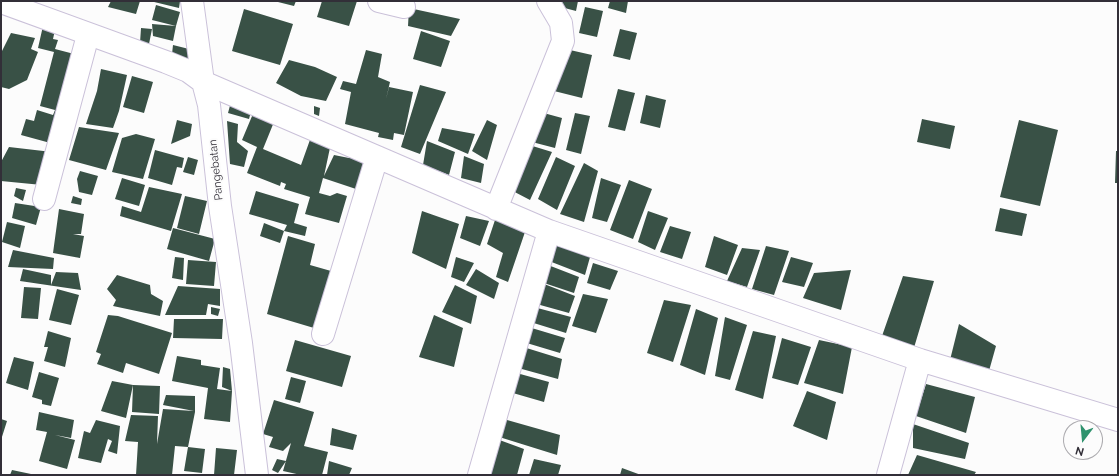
<!DOCTYPE html>
<html>
<head>
<meta charset="utf-8">
<style>
	body { margin:0 }
	#map { position:relative; width:1119px; height:476px; overflow:hidden; background:#fcfcfc; font-family:Raleway,sans-serif }
	canvas { display:block }
	.frame { position:absolute; inset:0; border:2px solid #322f38; pointer-events:none }
	.north { position:absolute; left:1063px; top:420px; width:40px; height:40px; box-sizing:border-box; background:#fcfcfc; border:1px solid #abaaae; border-radius:50%; rotate:196deg; font-size:11px; font-weight:700; line-height:16px; text-align:center; color:#322f38 }
	.north::after { content:''; display:block; margin:auto; width:14px; height:18px; background:#2f936e; clip-path:polygon(50% 0,100% 100%,50% 72%,0 100%) }
</style>
</head>
<body>
<div id="map">
<canvas width="1119" height="476"></canvas>
<div class="frame"></div>
<div class="north">N</div>
</div>
<script>
const c = document.querySelector('canvas').getContext('2d');
c.lineJoin = 'round';
function fill(path, color) {
  c.fillStyle = color;
  c.fill(path, 'evenodd');
}
function stroke(path, color, width, dash) {
  c.strokeStyle = color;
  c.lineWidth = width;
  c.lineCap = dash ? 'butt' : 'round';
  c.setLineDash(dash || []);
  c.stroke(path);
}
function write(font, color, halo, rows, align = 'center') {
  c.font = font + ' Raleway,sans-serif';
  c.lineWidth = 4;
  c.setLineDash([]);
  c.textBaseline = 'middle';
  c.strokeStyle = halo;
  c.fillStyle = color;
  for (const [text, x, y, turn = 0] of rows) {
    c.save();
    c.translate(x, y);
    c.rotate((+turn || 0) * Math.PI / 180);
    c.textAlign = isNaN(turn) ? turn : align;
    if (halo) c.strokeText(text, 0, 0);
    c.fillText(text, 0, 0);
    c.restore();
  }
}
const building = new Path2D(`
	M111,1H140L136,14L108,7Z
	M150,1H180L179,8Z
	M274,1H296L294,6Z
	M322,1H357L349,26L317,17Z
	M558,1H578L576,11L557,6Z
	M610,1H628L626,13L608,8Z
	M156,5L180,12L176,26L152,20Z
	M585,7L603,11L597,37L579,33Z
	M409,8L460,19L451,36L408,26Z
	M244,9L293,24L280,65L232,51Z
	M152,24L176,26L173,41L153,36Z
	M43,26L55,30L53,39L58,40L55,49L78,55L54,144L21,135L26,119L34,121L37,110L53,115L55,110L40,106L54,52L38,48Z
	M141,28L152,29L149,44L140,43Z
	M620,29L637,33L630,60L613,56Z
	M421,31L450,41L441,67L413,59Z
	M11,33L35,38L31,49L38,52L27,80L9,89L1,87V53Z
	M173,45L189,49V61L172,54Z
	M561,48L592,55L582,98L550,90Z
	M366,50L382,54L378,77L390,82L386,99L389,87L413,92L404,135L394,133L393,140L378,137L379,133L345,124L351,92L340,89L343,81L356,84Z
	M289,60L315,67L337,77L326,101L301,96L276,83Z
	M101,69L127,75L119,111L113,128L86,124L97,91Z
	M132,76L153,82L144,113L123,107Z
	M420,85L446,92L420,154L401,147Z
	M618,89L635,93L625,131L608,127Z
	M646,95L666,100L660,128L640,123Z
	M232,98L253,104L249,119L228,113Z
	M314,106L320,108L319,116L314,114Z
	M255,109L276,117L263,149L301,165L311,137L331,143L324,176L334,155L349,158L352,149L366,154L356,189L323,178L319,193L330,196L337,193L347,196L339,223L305,214L310,197L284,189L286,184L281,182L280,186L247,173L257,147L242,140Z
	M540,112L562,118L555,148L532,142Z
	M575,113L590,116L581,154L566,150Z
	M922,119L955,126L950,149L917,142Z
	M177,120L192,124L190,136L171,144Z
	M487,120L497,125L487,160L472,151Z
	M1019,120L1058,130L1040,206L1000,197Z
	M227,121L238,124L237,142L248,151L244,167L230,164Z
	M79,127L119,133L106,170L69,160Z
	M442,128L475,134L468,154L438,141Z
	M136,134L155,139L143,179L112,172L122,138Z
	M427,141L455,152L449,175L423,165Z
	M526,144L552,152L530,200L507,188Z
	M9,147L52,152L42,185L1,181V162Z
	M155,150L184,158L182,168L177,167L172,185L148,178Z
	M1116,151H1118V183H1115Z
	M464,156L484,164L481,183L461,178Z
	M188,157L198,160L194,175L183,172Z
	M556,157L575,166L557,210L538,199Z
	M584,163L598,171L584,222L560,214Z
	M80,171L98,176L92,195L79,192L77,179Z
	M122,178L145,185L139,206L115,199Z
	M601,178L621,185L607,222L592,218Z
	M629,180L652,189L633,239L610,230Z
	M149,187L182,194L171,231L120,216L122,206L141,212Z
	M16,188L26,190L23,201L14,196Z
	M256,191L299,204L294,223L307,227L305,236L284,231L287,225L249,214Z
	M73,196L82,199L81,205L71,203Z
	M185,196L207,201L199,234L177,228Z
	M15,203L41,207L36,225L12,218Z
	M1000,208L1027,214L1022,236L995,231Z
	M59,209L84,214L81,234H73L84,236L80,258L53,253Z
	M422,211L459,224L446,269L412,253Z
	M648,211L668,218L655,250L638,242Z
	M466,216L489,221L480,246L460,238Z
	M495,220L525,232L508,282L496,277L503,253L487,244Z
	M7,222L25,226L20,248L2,242Z
	M264,223L284,231L280,243L260,236Z
	M670,226L691,232L682,259L660,252Z
	M173,228L215,239L209,261L167,249Z
	M288,236L315,244L310,265L331,271L314,328L267,314Z
	M714,236L738,245L727,275L705,267Z
	M556,239L592,250L585,275L549,261Z
	M766,246L789,251L774,295L752,289Z
	M742,248L760,250L747,287L727,281Z
	M13,250L54,258L53,269L8,267Z
	M175,257L184,258L183,280L172,278Z
	M456,257L474,263L464,282L451,277Z
	M791,257L813,263L804,287L782,282Z
	M188,260L216,262L214,286L186,284Z
	M593,263L618,271L610,290L587,283Z
	M548,265L579,277L574,293L544,283Z
	M23,269L51,275V285L56,272L78,273L81,290L20,281Z
	M476,269L499,283L494,299L466,285Z
	M851,270L841,310L803,298L814,273Z
	M117,275L150,285L151,294L163,301L160,316L113,306L116,300L107,289Z
	M903,276L934,281L913,351L882,336Z
	M539,282L575,296L569,313L533,303Z
	M455,285L477,296L471,324L442,312Z
	M178,286L220,289V306L208,304L206,315H165Z
	M24,287L41,288L38,319L21,318Z
	M57,289L79,295L71,325L49,320Z
	M583,294L608,299L596,333L572,326Z
	M664,300L691,305L673,362L647,353Z
	M530,306L571,317L566,333L524,320Z
	M211,307L220,309L218,316L211,314Z
	M696,309L718,318L705,375L680,365Z
	M108,315L118,316L172,333L159,374L126,363L123,373L97,364L101,354L96,352Z
	M434,315L463,328L454,367L419,357Z
	M725,317L747,325L730,380L715,376Z
	M174,319H223L222,339L173,338Z
	M959,324L996,346L987,378L949,364Z
	M525,326L565,338L560,353L520,341Z
	M48,331L71,338L65,367L44,361L48,347H44Z
	M753,331L776,336L763,399L735,390Z
	M782,338L811,347L798,385L772,378Z
	M295,340L351,356L342,387L286,371Z
	M819,340L852,347L843,394L804,383Z
	M520,346L562,359L558,379L511,366Z
	M177,356L201,360V365L220,368L217,389L232,391L230,422L204,419L208,388L172,381Z
	M14,357L34,362L28,390L6,383Z
	M223,367L230,369L232,391L222,387Z
	M39,372L59,378L51,406L42,404V400L32,397Z
	M513,372L549,382L544,402L506,391Z
	M291,377L306,381L300,403L285,399Z
	M112,381L133,385L126,418L101,411Z
	M926,384L975,397L966,433L916,416Z
	M133,385L160,386L159,414L132,412Z
	M807,391L836,402L827,440L793,426Z
	M166,395L195,396V412L188,447L175,446L172,475H136L138,442L125,441L131,415L158,416L157,444L163,409L194,411L163,405Z
	M274,400L314,412L304,446L328,452L322,475H301L283,471L291,443L283,451L269,447L273,437L263,434Z
	M39,412L74,420L71,438L55,435L75,440L67,469L39,461L47,432L36,430Z
	M500,418L560,435L557,455L496,436Z
	M1,419L7,421L1,440Z
	M96,420L120,426L117,454L108,451L112,441L108,439L101,463L78,458L84,431L90,433Z
	M913,424L969,443L965,459L913,448Z
	M332,428L357,435L353,450L330,445Z
	M494,438L524,449L517,475H480Z
	M188,447L205,449L202,473L184,471Z
	M216,448L237,450L234,475H214Z
	M917,455L976,472L974,475H908Z
	M277,459L286,461L278,473L272,470Z
	M534,459L561,465L558,475H529Z
	M329,461L352,468L349,475H327Z
	M622,468L641,475H620Z
	M12,470L31,474V475H10Z`);
const street = new Path2D(`
	M379,1L404,7
	M203,82L549,231L920,360L888,475
	M44,199L88,35
	M496,209L563,41L561,23L548,1
	M323,334L377,157
	M920,360L1118,420
	M479,475L549,231`);
const secondary = new Path2D(`
	M192,1L203,82
	M1,2L166,62L188,71L203,82L209,105L220,206L241,343L257,475`);
const streetNames = [
	["Pangebatan",216,170,-96]
];
fill(building, '#395146');
stroke(street, '#cac1d9', 24);
stroke(secondary, '#cac1d9', 24);
stroke(street, '#fff', 22);
stroke(secondary, '#fff', 22);
write('11px', '#322f38', '#fcfcfc', streetNames);
</script>
</body>
</html>
